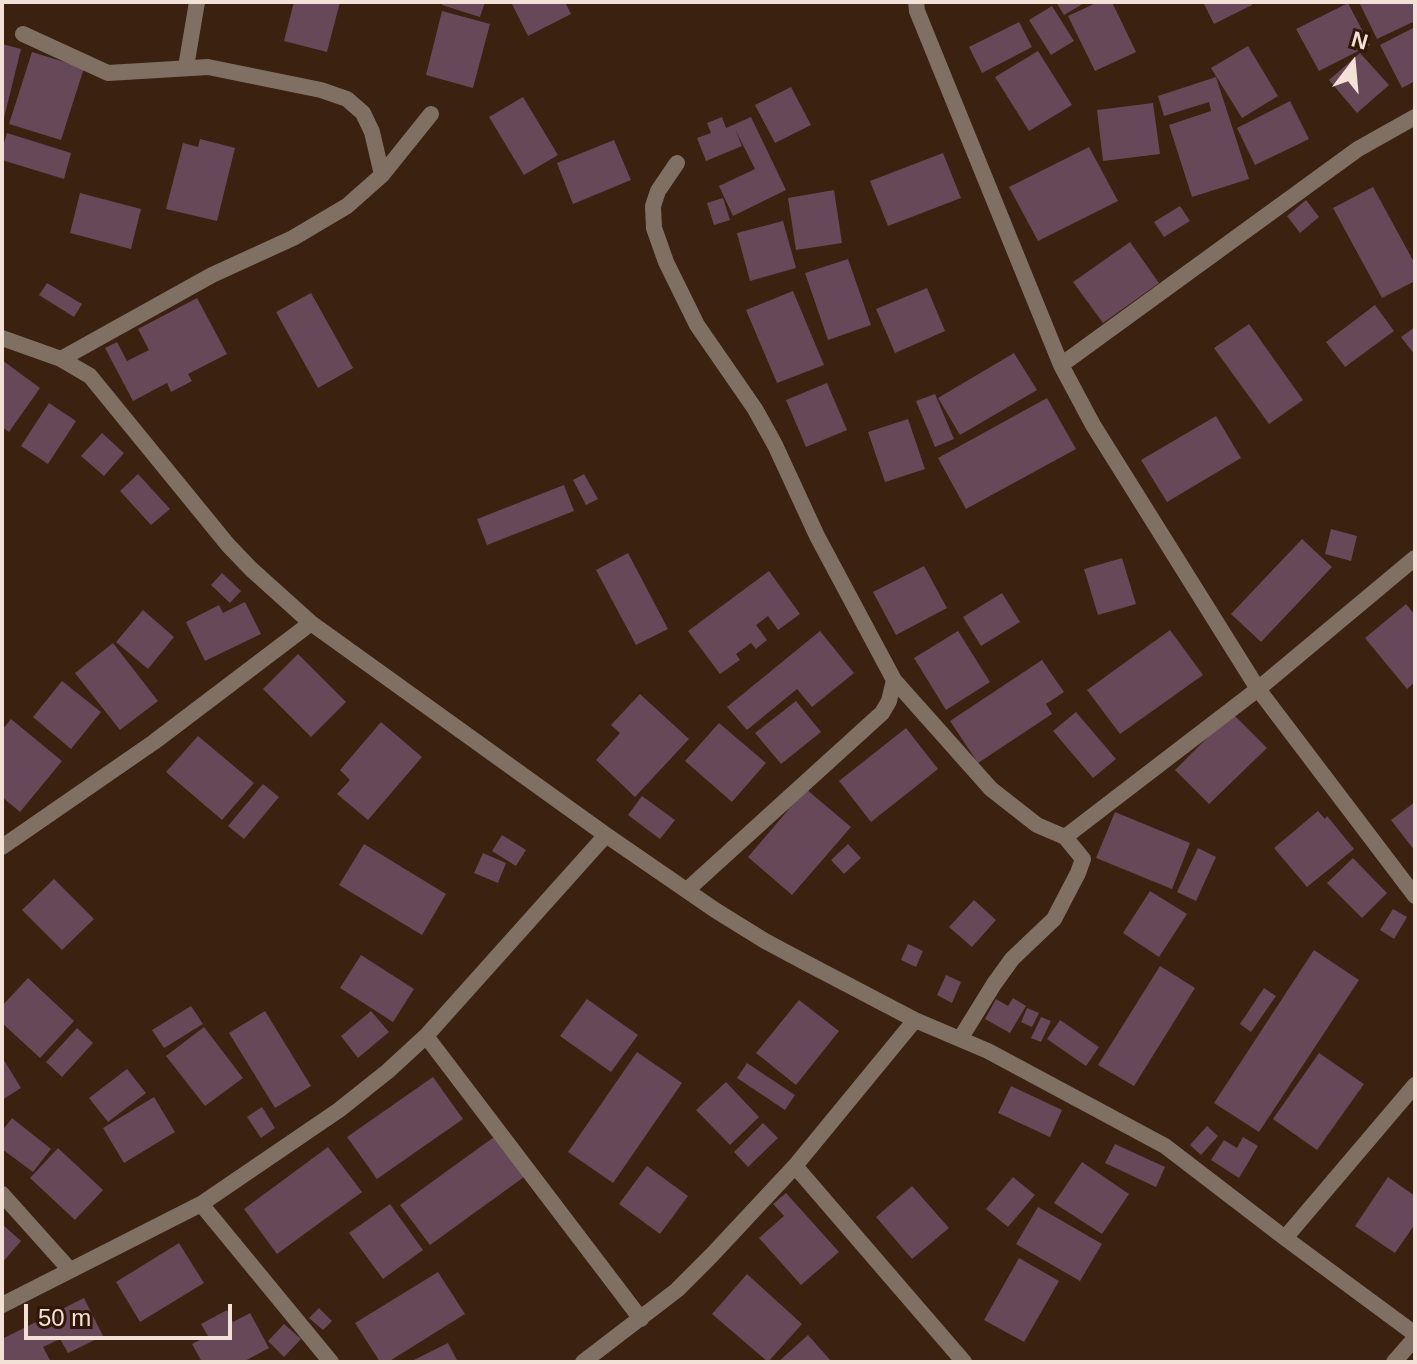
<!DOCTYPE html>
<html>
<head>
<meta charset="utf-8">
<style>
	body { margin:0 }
	#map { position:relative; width:1417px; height:1364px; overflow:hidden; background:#3a2110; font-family:Arial,sans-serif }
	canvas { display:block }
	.frame { position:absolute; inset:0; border:4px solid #f3e1d7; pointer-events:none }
	.north { position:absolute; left:1313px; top:24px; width:80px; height:80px; -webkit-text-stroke:6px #301706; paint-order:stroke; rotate:16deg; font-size:22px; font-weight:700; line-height:32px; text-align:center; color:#f3e1d7 }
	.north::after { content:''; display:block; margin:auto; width:28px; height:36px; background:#f3e1d7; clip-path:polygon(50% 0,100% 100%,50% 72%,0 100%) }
	.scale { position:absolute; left:24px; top:1304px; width:208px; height:36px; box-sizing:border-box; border:4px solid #f3e1d7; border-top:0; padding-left:10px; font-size:24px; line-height:28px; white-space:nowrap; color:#f3e1d7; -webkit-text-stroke:6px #301706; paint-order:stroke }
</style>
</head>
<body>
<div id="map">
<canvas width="1417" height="1364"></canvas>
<div class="frame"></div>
<div class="north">N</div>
<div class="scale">50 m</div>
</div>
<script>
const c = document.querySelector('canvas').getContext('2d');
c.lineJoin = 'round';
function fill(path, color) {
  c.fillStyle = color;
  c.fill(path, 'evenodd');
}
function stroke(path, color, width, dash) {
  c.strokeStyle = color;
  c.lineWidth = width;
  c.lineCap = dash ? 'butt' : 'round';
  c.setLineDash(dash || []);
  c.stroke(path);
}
const building = new Path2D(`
	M294,2H340L327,52L284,41Z
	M443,2H485L480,17L442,5Z
	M511,2H565L571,14L528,36Z
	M1056,2H1086L1064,15Z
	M1098,2H1112L1136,52L1095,71L1068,16Z
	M1203,2H1251L1252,5L1214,24Z
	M1359,2H1412L1415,8V21L1377,39Z
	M1348,3L1370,45L1319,71L1296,29Z
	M1052,6L1074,41L1051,55L1029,20Z
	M442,11L490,24L473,88L426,75Z
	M1019,22L1032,47L982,73L969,47Z
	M1415,27V81L1402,88L1380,45Z
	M2,44L21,49L3,122H2Z
	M1248,46L1278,96L1242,118L1211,68Z
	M1038,51L1072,105L1029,131L995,77Z
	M32,52L84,68L61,140L9,124Z
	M1360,53L1389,85L1357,113L1329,80Z
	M1216,77L1249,179L1192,197L1169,125L1211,111L1209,102L1164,116L1158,96Z
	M791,87L811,125L775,143L755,105Z
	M523,97L558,155L524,175L489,117Z
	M1290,101L1309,139L1255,165L1237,128Z
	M1153,103L1160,154L1103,161L1097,110Z
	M722,117L726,128L751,117L786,190L733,216L719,186L755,169L735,129L742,146L706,161L697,138L711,133L707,123Z
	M7,133L71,153L64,179L2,160V149Z
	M200,139L235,148L217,221L166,209L183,143L198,147Z
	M614,140L631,180L573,204L557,163Z
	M1089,147L1118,201L1038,241L1009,187Z
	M943,153L961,198L888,226L870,181Z
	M1373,187L1415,264V281L1382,298L1333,208Z
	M834,190L842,243L796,250L788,198Z
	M80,193L141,209L131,249L70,233Z
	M723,198L730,220L714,225L707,203Z
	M1306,200L1319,217L1300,233L1287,216Z
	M1180,206L1190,221L1164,237L1154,222Z
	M783,221L796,268L750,281L737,233Z
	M1130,242L1159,283L1103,323L1073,282Z
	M848,259L871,325L828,340L805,273Z
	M47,283L82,304L74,317L39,295Z
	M927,288L945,331L895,353L876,309Z
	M793,291L824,365L777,383L746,310Z
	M311,293L353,368L318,388L276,312Z
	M197,298L227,354L188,374L192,381L171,392L167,383L133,401L105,348L117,342L127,361L149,350L138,329Z
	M1375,305L1394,331L1345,367L1326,342Z
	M1249,324L1303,400L1269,424L1214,348Z
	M1415,327V355L1401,337Z
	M1014,353L1037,390L960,435L938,398Z
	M2,360L40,388L9,432L2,427Z
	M827,383L847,430L806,447L786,400Z
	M935,394L954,439L935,447L916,401Z
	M1047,398L1076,449L966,509L938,458Z
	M49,403L76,421L48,464L21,446Z
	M1216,416L1241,458L1167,502L1141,460Z
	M908,419L925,469L885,482L868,432Z
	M102,433L124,453L104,476L81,456Z
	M138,474L170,509L151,525L120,491Z
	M584,474L598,499L586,505L573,480Z
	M564,485L574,511L487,545L477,519Z
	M1331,529L1357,536L1351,561L1325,554Z
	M1302,539L1332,567L1261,642L1231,614Z
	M628,553L668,629L636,645L596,570Z
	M1122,558L1136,604L1098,615L1084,569Z
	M924,566L947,608L896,635L873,592Z
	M769,571L800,614L778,630L768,616L756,625L767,640L756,649L751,643L736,654L740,660L720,674L688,631Z
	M222,573L241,591L230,603L211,585Z
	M1002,593L1020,622L981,646L963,617Z
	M245,602L261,634L205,661L186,622L219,605L223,613Z
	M1406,604L1415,615V682L1407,689L1365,638Z
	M143,610L174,637L148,669L116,642Z
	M1170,630L1203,675L1120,734L1087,690Z
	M820,631L854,673L812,707L797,689L747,730L727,707Z
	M958,631L990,682L946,710L914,658Z
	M113,643L158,701L120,730L75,673Z
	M298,654L346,702L311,737L263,689Z
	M1042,660L1064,692L1046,704L1052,714L978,763L950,721Z
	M62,681L101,712L71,749L33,717Z
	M640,694L689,739L635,797L596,760L620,733L611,725Z
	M796,701L821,732L781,764L755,733Z
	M1076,712L1116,759L1093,778L1053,731Z
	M1232,713L1267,748L1209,804L1175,770Z
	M11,719L62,761L20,812L2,797V730Z
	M381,722L422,757L368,820L337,794L350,780L340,770Z
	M719,723L766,763L732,802L685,761Z
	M906,728L938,769L871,822L839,781Z
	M198,736L254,783L222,820L166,772Z
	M263,784L279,797L244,839L228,826Z
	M806,789L851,827L792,895L748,857Z
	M642,796L675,820L660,839L628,815Z
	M1415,802V851L1391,820Z
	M1318,811L1325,819L1327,816L1354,849L1307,887L1274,848Z
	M1115,812L1190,843L1172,889L1096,858Z
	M502,835L526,850L516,866L492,851Z
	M364,844L446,894L422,935L339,885Z
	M848,844L861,858L844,874L831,860Z
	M1198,848L1216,857L1196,901L1177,892Z
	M483,853L506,863L498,883L474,873Z
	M1353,858L1387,893L1362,918L1327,883Z
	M54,879L94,919L62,950L22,910Z
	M1150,891L1187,914L1159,957L1123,933Z
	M974,900L996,920L972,947L949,927Z
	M1393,909L1407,917L1394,939L1380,930Z
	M908,944L923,951L916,967L901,960Z
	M1314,950L1359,980L1259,1132L1214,1103Z
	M361,955L414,989L393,1022L340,988Z
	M1160,966L1195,988L1134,1086L1098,1065Z
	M946,975L961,982L952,1003L937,995Z
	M28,978L74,1021L40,1058L2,1023V1006Z
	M1264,988L1276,996L1251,1032L1240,1024Z
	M1013,998L1026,1006L1010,1033L985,1019L996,999L1008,1006Z
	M587,999L638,1035L611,1072L560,1036Z
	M799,1000L839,1031L796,1085L756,1053Z
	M191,1006L203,1024L164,1048L152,1030Z
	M1027,1008L1039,1013L1032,1027L1021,1022Z
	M265,1011L311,1086L275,1108L229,1033Z
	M371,1011L389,1032L358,1058L341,1036Z
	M1041,1017L1051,1021L1041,1042L1031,1038Z
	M1060,1020L1099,1047L1086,1066L1047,1039Z
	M204,1027L243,1078L205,1106L166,1056Z
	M77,1028L93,1043L62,1077L46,1062Z
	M637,1052L682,1083L613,1183L568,1152Z
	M1319,1053L1364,1084L1317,1150L1273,1119Z
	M2,1057L21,1088L2,1100Z
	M747,1063L795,1095L785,1110L737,1078Z
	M127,1069L146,1093L108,1122L89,1098Z
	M433,1077L463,1119L377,1179L347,1137Z
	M726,1082L759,1117L730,1145L696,1110Z
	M1011,1086L1062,1110L1050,1137L998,1113Z
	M154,1097L175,1132L124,1163L103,1128Z
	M262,1107L275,1128L261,1138L247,1117Z
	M12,1118L51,1149L33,1172L2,1149V1131Z
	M763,1123L778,1138L748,1167L734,1152Z
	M1207,1126L1218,1136L1201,1155L1190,1145Z
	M494,1137L524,1177L430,1245L400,1205Z
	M1243,1137L1258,1146L1239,1178L1211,1160L1224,1140L1237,1148Z
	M1115,1144L1165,1167L1156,1187L1105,1163Z
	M328,1147L362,1192L277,1254L244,1209Z
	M58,1148L103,1190L75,1220L30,1178Z
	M1082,1162L1129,1194L1102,1234L1054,1203Z
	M647,1166L688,1196L660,1234L619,1204Z
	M1013,1177L1035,1195L1008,1227L986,1209Z
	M1388,1177L1415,1196V1224L1395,1253L1355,1226Z
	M912,1186L949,1228L912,1259L876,1217Z
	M786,1193L839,1252L801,1285L759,1238L784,1216L773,1204Z
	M390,1204L423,1250L383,1279L349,1233Z
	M1038,1207L1102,1244L1080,1281L1016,1244Z
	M2,1224L21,1241L2,1263Z
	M179,1243L204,1283L140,1322L116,1282Z
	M1019,1258L1059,1281L1024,1342L984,1320Z
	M438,1272L465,1314L388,1362H380L355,1323Z
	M747,1274L802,1324L768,1362L712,1314Z
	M84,1298L103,1336L68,1353L60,1339L43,1347L51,1362H2V1339Z
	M319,1308L332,1321L323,1330L309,1318Z
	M227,1310L233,1322L250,1313L269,1348L243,1362H202L192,1344L208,1336L201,1324Z
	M284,1324L301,1339L284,1357L268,1341Z
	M808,1335L832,1362H778Z
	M448,1343L458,1362H410Z`);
const minor = new Path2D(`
	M916,2L917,11L1061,365L1093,425L1258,689L1415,896
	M23,34L108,73L208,67L321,90L347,99L363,113L372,132L382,175
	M186,67L197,2
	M677,163L658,191L653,206L654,228L666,262L697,325L755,409L775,445L817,536L894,680L991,789L1037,825L1065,837L1083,859L1078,873L1054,919L1012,959L994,984L960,1039
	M2,338L61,359L90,376L228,545L251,569L311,623L606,835L715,910L765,941L810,965L915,1020L988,1051L1165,1146L1285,1238L1415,1334
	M61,359L212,275L293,238L347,206L382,175L431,114
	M1061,365L1358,149L1415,117
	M1065,837L1258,689L1415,558
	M2,847L154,742L311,623
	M687,890L882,713L889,701L894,680
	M426,1036L641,1319
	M795,1166L964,1362
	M2,1194L70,1270
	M201,1204L331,1362
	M1285,1238L1415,1085
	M2,1305L201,1204L339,1110L388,1071L426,1036L606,835
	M583,1362L677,1290L711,1256L795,1166L915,1020
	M1394,1362L1415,1338`);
fill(building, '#664859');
stroke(minor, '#807064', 16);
</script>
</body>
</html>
